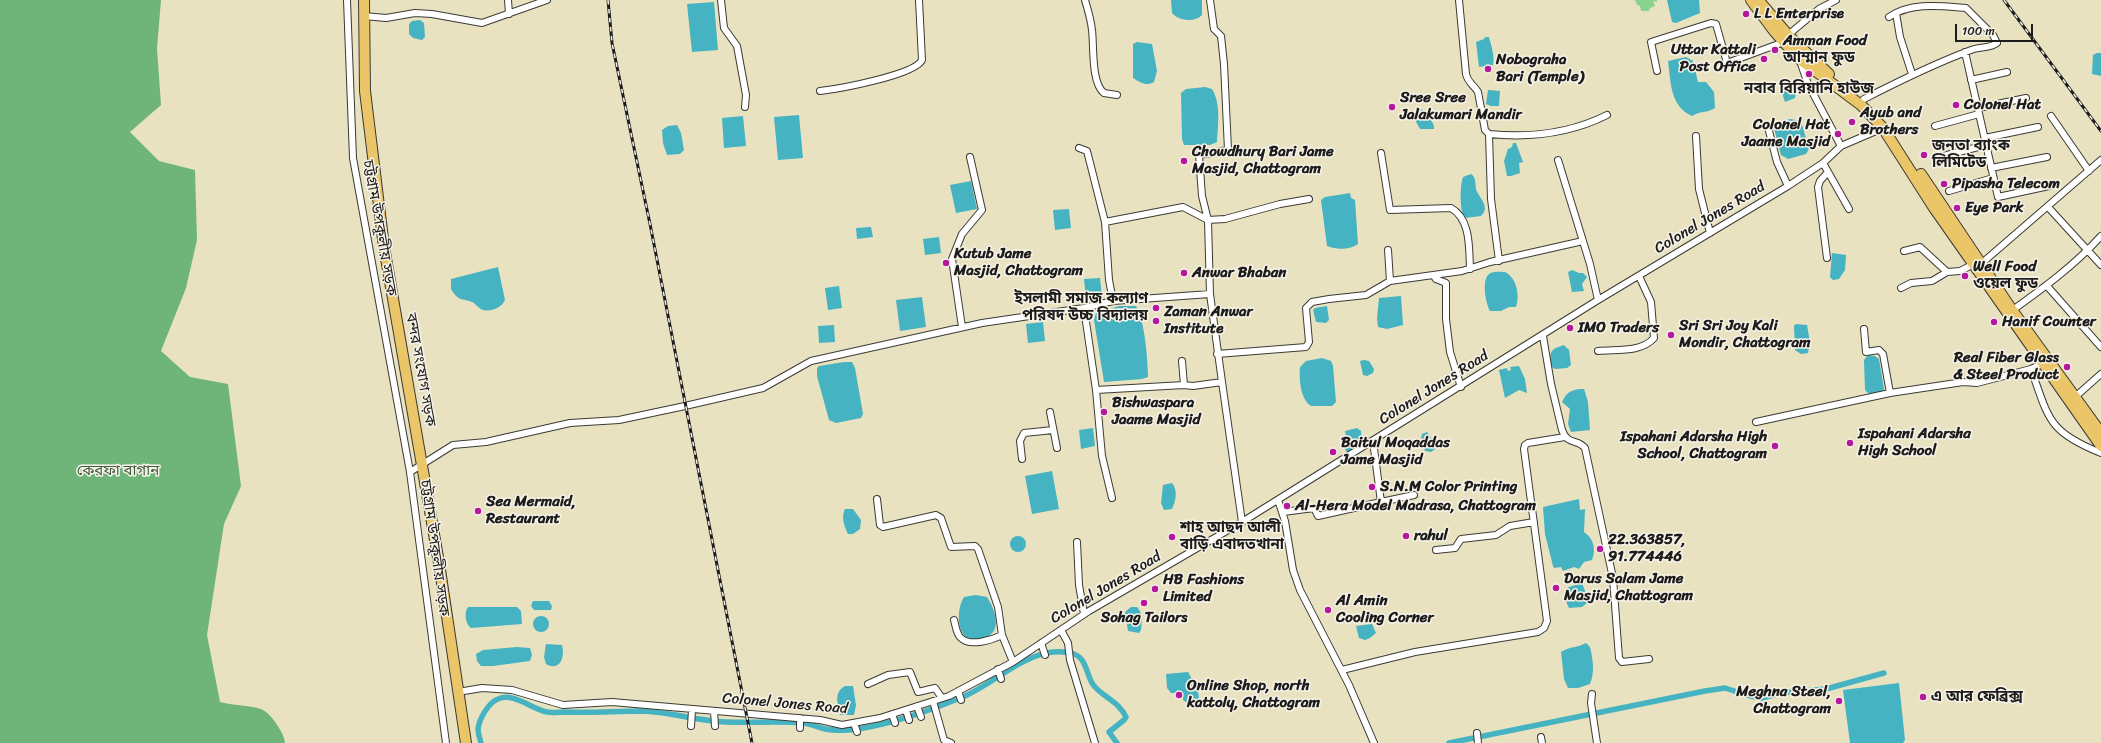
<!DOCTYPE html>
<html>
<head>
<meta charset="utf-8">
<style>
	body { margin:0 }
	#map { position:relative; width:2101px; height:743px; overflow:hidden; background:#e9e2c1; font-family:Sriracha,sans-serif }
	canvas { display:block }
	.scale { position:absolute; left:1955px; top:24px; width:78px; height:18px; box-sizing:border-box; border:2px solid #1c1c1c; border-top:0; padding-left:5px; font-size:12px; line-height:14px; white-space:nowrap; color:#1c1c1c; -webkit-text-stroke:3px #f7f3e8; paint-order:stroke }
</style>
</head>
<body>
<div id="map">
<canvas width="2101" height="743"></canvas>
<div class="scale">100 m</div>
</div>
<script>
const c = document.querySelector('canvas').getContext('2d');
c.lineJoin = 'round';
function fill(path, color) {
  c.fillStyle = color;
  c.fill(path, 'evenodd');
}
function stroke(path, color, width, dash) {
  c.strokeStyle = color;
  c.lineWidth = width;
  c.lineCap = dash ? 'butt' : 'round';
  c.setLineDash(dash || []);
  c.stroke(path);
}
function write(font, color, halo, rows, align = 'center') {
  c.font = font + ' Sriracha,"Noto Sans Bengali",sans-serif';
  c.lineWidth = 3;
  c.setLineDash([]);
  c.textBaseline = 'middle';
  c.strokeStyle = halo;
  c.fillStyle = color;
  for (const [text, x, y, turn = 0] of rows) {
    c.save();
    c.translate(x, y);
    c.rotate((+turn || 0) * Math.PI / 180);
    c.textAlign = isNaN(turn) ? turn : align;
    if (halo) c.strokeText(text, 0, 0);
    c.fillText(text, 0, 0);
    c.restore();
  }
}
const green = new Path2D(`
	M1635,0H1657V2L1653,1L1655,6L1650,8L1649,11H1641L1640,6L1637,5Z`);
const forest = new Path2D(`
	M0,0H161L157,49L161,105L130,132L159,161L195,170L197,240L186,288L161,351L190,377L228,384L241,486L224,524L207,635L220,702C229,705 258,706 263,710C271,714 285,734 285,743H0Z`);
const water = new Path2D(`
	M1171,0H1202V15C1195,23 1179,21 1172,13Z
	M1667,0H1699L1700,13L1676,23L1672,22Z
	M714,2L718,50L692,52L687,4Z
	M420,20L424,23L425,37L422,40L413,38L409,34V24L412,21Z
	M1485,37H1489C1491,45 1495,56 1493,65L1479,67L1476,42L1484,39Z
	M1137,42L1152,44L1157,71L1154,82C1146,87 1140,82 1133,78V44Z
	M2097,53H2101V76L2092,74L2093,55Z
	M1686,57L1693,61L1698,82H1706L1714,92L1715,108C1707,113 1700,111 1692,116C1670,106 1671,83 1668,61Z
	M1783,79L1792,80L1797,87L1795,98L1785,102L1779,84V81Z
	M1205,87L1212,89C1221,103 1218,126 1217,142L1210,145H1184L1182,139L1181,93L1186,89Z
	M1488,90L1500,91L1499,106H1491L1486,104Z
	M1420,109L1423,110C1425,118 1435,120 1434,129H1420L1415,120Z
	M799,115L803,158L778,160L774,117Z
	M743,116L746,146L724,148L722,118Z
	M1790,119L1801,121L1809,149L1806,154L1788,159L1781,155L1774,128V124Z
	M677,125L681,133L684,150L680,154L667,155L663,143L662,130L668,126Z
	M1513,143H1516L1523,162L1519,163L1520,173L1511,176H1507L1504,161L1508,149L1512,147Z
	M1471,174C1476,177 1475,183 1476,189C1479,198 1491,207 1481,216L1465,218C1459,212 1460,185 1463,177Z
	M971,181L977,209L956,213L950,185Z
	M1350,193L1351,198L1355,200L1358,244C1349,250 1337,250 1327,246L1321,200L1325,197Z
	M1069,209L1071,228L1055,230L1053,210Z
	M871,227L873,237L857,239L856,228Z
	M939,237L941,253L925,255L923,239Z
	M1832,253L1846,255L1845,270L1839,279L1833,280L1830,277Z
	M498,267L505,300C502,308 490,312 483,310C478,308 476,304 472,302C462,298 459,302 451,289V279Z
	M1572,270L1579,273H1583L1587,277L1582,284L1584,291L1572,292L1568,272Z
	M1505,272C1517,278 1520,296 1516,307H1509L1501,311H1490C1486,304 1481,281 1489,274C1493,271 1501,272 1505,272Z
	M1100,278L1102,297L1086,299L1084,279Z
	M839,286L842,308L828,310L825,288Z
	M1401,296L1403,325L1387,329L1378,327L1377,318L1379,298Z
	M922,297L926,327L900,331L896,300Z
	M1119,306H1136C1145,323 1147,353 1148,373V377L1142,379L1104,382L1094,320L1096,313Z
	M1327,306L1329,320L1326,323L1316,322L1313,310L1315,308Z
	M1043,322L1045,341L1028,343L1026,324Z
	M1796,324L1807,325L1810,342L1808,353L1801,354L1795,350L1794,326Z
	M834,325L835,342L819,343L818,326Z
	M1564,345L1569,350L1571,365L1567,368L1555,369L1551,366C1550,351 1549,350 1564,345Z
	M1868,355L1875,356L1879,359L1884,389L1883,392C1876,394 1870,397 1865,390L1864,360Z
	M1322,358L1331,361L1333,366L1336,402L1332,406H1311C1300,399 1299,378 1300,367L1306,361Z
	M1364,360L1369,361L1374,369L1373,373L1367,376L1363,375L1360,361Z
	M844,362H852L855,368L863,414L861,418L836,423L829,420L817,376V368L819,366Z
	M1519,366L1525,379L1527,393L1519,390L1505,398L1499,370L1507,368L1508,371L1511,370L1510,367Z
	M1584,389L1588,402L1590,430L1571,432L1568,424L1570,409L1562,402C1567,391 1573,389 1584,389Z
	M1093,428L1095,446L1081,449L1079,430Z
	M1357,428L1361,431L1362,445L1348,453L1345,450L1347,443L1345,431Z
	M1427,432L1433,441L1435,449L1431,452L1425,451L1421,439L1422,434Z
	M1052,471L1059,509L1032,514L1025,476Z
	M1172,483C1178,490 1176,501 1172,509L1164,510L1161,503L1163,485Z
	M1579,499L1580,510L1585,509L1584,532C1594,539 1596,549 1592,560L1584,562L1579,569L1574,567L1563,571L1561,567L1554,568L1553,566L1545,534L1543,507Z
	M845,509H853L861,520L860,529L853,534H848C844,526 841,517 845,509Z
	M1010 544a8 8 0 1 1 16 0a8 8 0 1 1-16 0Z
	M1582,583L1585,591L1587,603L1582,607L1569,608L1567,604L1565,591L1569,587Z
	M976,595L987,597C993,606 1002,627 990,635C984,639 975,639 968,639C956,630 957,608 964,597Z
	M533,601H549L552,606L551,610H534L531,606Z
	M468,607H517L521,611L522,624L471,628C465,624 464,612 468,607Z
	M1131,607H1137C1143,613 1142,623 1141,630L1139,633L1128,631L1125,612Z
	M533 624a8 8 0 1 1 16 0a8 8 0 1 1-16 0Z
	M1372,624L1376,633L1370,638L1365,640L1359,638L1356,626Z
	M1586,643L1590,647C1593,660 1595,672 1590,684L1578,688H1568L1564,679L1561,652C1571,646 1577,648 1586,643Z
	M546,644L562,645C565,656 561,672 546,664L544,657Z
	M517,647L530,648L532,655L530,661L493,666H481L477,661L476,654L483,650Z
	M1188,672L1193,681L1197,683L1199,699L1187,703L1183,700V693H1171L1167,688L1166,674Z
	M1899,683L1905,740L1903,743H1850L1843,690Z
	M845,686H853L856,705L854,715H840C838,703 833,693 845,686Z`);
const canal = new Path2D(`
	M481,743C480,739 478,733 478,729C479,719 489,702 498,699C514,692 531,709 547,712C552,713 559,712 565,712C591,713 617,711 642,711C670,712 698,721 726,722C752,723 778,721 804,723C811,724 818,727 825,729C862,736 932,710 967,695C1000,680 1035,642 1074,654C1088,659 1086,678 1095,687C1105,698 1119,702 1126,717L1124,720L1109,732L1117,743
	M1449,743L1705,691L1725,688L1750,696L1762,698L1781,693L1826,689L1884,673`);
const minor = new Path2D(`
	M347,0L353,158L410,472L446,743
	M508,0L509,14
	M721,0L724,28L737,46L746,95L745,107
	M1085,0C1088,10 1091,20 1092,30C1094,46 1091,83 1104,93L1117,95
	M1459,0L1466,74C1468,83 1474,85 1478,92L1485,130L1489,134L1491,199L1499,261
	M1896,13L1900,37L1912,74
	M364,16L386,18L415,13L432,14L482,23L547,0
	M1788,35L1819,9L1836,0
	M1965,52L1998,197L2049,186
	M1800,61L1808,84L1841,146
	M1657,71L1651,42L1711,23L1716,24L1727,63L1784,42
	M1971,80L2007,72
	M820,91C838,89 915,75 922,60L919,0
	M1864,99C1899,81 1934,64 1971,50C1978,47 1992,48 1997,43L1993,35L1966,8C1940,6 1911,2 1889,17
	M1978,108L2026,98
	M2051,116L2089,171
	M1935,126L1979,114
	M1769,131L1777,162L1788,186
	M1489,134C1529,138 1571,133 1607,115
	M1696,136L1699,189L1710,233
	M1985,138L2038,127
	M1079,148L1087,151L1105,222L1109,280L1113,301L1210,294L1222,382
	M1381,153L1390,210L1451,208C1471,219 1469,249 1470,269
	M1943,156L1986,145
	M1558,160L1590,264L1598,300
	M1823,163L1849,209
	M1991,168L2047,157
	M1949,191L1993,178
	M2048,207L2101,265
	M1105,222L1183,207L1208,220L1225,219L1280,204L1309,199
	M1388,250L1390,281
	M1904,251L1920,247L1947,272
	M1827,258L1818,187L1820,181L1828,172
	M1982,263L2101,160
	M1434,276L1436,279L1446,283V319L1450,352L1461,387
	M2047,286L2101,347
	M1901,288L1911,283L1932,281L1947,272L1960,271L1974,264
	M1210,294L1208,220L1202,196L1199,155L1228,150L1224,64L1221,36L1214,29L1210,0
	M2010,312C2042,289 2074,266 2101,236
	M962,327L952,259L962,234L982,210L970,157
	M1864,329L1866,352L1879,350L1883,354L1890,393
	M1543,336L1551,384L1562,430C1568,446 1577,438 1585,448L1613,578L1619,658L1622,662L1649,659
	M1598,351C1616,349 1641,353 1654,338L1651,302L1639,276
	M1217,354L1306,347L1309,342L1306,308L1312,302L1329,299L1366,295L1390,281L1462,271L1490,262L1583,241
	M1182,361L1184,385L1193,386L1222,382L1242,522
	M2031,369C2049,419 2048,432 2101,453
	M1096,390L1184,385
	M2075,397L2101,374
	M1050,412L1057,448
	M1756,422L1890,393L1963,382L1977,383L2031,369L2042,364
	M1373,441L1381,502L1414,495
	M1022,459L1020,441L1024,433L1053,430
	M410,472L453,445L486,442L570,423L619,420L685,406L763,388L811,361L982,323L1084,308
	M1112,498L1102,456L1096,390L1084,308L1113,301
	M877,499L880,525L883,527L936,515L941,518L951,547L975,546L978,549L998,607L1002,635L1013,662
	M1278,500L1285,521L1293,570L1300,590L1349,685L1374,743
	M1283,512L1314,508L1318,516L1381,502
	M1077,542L1079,585L1084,614
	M1436,550L1455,548L1461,539L1496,535L1510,526L1534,522
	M954,620C956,626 956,634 961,638C970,647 992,640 1002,635
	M1061,630L1068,643L1070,660L1095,743
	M1041,643L1045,655
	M998,669L1001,679
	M1342,670L1415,652L1538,632L1544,628L1547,621L1524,449L1525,445L1528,443L1565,437
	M868,684L888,675L910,672L918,692L935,688L942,698
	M958,691L961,700
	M458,692L482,688L512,690L563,705L612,702L820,720L842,725L880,718L949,696L1013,662L1089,611L1242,522L1598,300L1788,186L1823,163L1841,146L1883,128
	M1592,694L1591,703L1597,743
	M933,701L944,740L951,743
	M917,706L921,717
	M906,710L909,720
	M714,711L715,726
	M892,714L895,723
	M854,723L857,732
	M691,726L692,710
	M800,728V718
	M1477,733L1478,743
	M1541,737L1542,743`);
const trunk = new Path2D(`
	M364,0L365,91L384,247L439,563L466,743
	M1751,0L1774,31L1798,58L1861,105L1883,128L1934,208L2101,446
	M1760,2L1788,35L1829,74
	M1921,174L2012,310L2101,433`);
const rail = new Path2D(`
	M608,0L612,43L650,224L752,743
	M2004,0L2101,131`);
const markers = [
	[1746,14,4,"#b5179e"],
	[1775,50,4,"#b5179e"],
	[1764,59,4,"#b5179e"],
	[1488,69,4,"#b5179e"],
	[1809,74,4,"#b5179e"],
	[1956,105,4,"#b5179e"],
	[1392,107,4,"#b5179e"],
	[1852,122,4,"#b5179e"],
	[1838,134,4,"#b5179e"],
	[1924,155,4,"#b5179e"],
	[1184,161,4,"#b5179e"],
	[1944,184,4,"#b5179e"],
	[1957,208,4,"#b5179e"],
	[946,263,4,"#b5179e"],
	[1184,273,4,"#b5179e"],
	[1965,276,4,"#b5179e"],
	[1156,308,4,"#b5179e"],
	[1156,321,4,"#b5179e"],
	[1994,322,4,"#b5179e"],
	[1570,328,4,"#b5179e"],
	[1671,335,4,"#b5179e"],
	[2067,367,4,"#b5179e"],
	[1104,412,4,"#b5179e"],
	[1850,443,4,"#b5179e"],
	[1775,446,4,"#b5179e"],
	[1333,452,4,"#b5179e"],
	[1372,487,4,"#b5179e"],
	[1287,506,4,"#b5179e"],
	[478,511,4,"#b5179e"],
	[1406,536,4,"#b5179e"],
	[1172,537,4,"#b5179e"],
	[1600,549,4,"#b5179e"],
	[1556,588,4,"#b5179e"],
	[1155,589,4,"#b5179e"],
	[1144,603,4,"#b5179e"],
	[1328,610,4,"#b5179e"],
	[1179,695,4,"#b5179e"],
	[1923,697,4,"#b5179e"],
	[1839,701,4,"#b5179e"]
];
const poiNames = [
	["L L Enterprise",1754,14],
	["Amman Food",1783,41],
	["আম্মান ফুড",1783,58],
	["Uttar Kattali",1756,50,"right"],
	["Post Office",1756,67,"right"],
	["Nobograha",1496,60],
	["Bari (Temple)",1496,77],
	["নবাব বিরিয়ানি হাউজ",1809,89,"center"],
	["Sree Sree",1400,98],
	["Jalakumari Mandir",1400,115],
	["Colonel Hat",1964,105],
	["Ayub and",1860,113],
	["Brothers",1860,130],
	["Colonel Hat",1830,125,"right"],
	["Jaame Masjid",1830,142,"right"],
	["জনতা ব্যাংক",1932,146],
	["লিমিটেড",1932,163],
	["Chowdhury Bari Jame",1192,152],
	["Masjid, Chattogram",1192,169],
	["Pipasha Telecom",1952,184],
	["Eye Park",1965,208],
	["Kutub Jame",954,254],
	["Masjid, Chattogram",954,271],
	["Well Food",1973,267],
	["ওয়েল ফুড",1973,284],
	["Anwar Bhaban",1192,273],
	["ইসলামী সমাজ কল্যাণ",1148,299,"right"],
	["পরিষদ উচ্চ বিদ্যালয়",1148,316,"right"],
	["Zaman Anwar",1164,312],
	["Institute",1164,329],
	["Hanif Counter",2002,322],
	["Sri Sri Joy Kali",1679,326],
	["Mondir, Chattogram",1679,343],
	["IMO Traders",1578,328],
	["Real Fiber Glass",2059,358,"right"],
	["& Steel Product",2059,375,"right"],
	["Bishwaspara",1112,403],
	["Jaame Masjid",1112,420],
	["Ispahani Adarsha",1858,434],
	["High School",1858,451],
	["Ispahani Adarsha High",1767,437,"right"],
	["School, Chattogram",1767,454,"right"],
	["Baitul Moqaddas",1341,443],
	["Jame Masjid",1341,460],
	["S.N.M Color Printing",1380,487],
	["Sea Mermaid,",486,502],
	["Restaurant",486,519],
	["Al-Hera Model Madrasa, Chattogram",1295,506],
	["শাহ আছদ আলী",1180,528],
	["বাড়ি এবাদতখানা",1180,545],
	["rahul",1414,536],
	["22.363857,",1608,540],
	["91.774446",1608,557],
	["Darus Salam Jame",1564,579],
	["Masjid, Chattogram",1564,596],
	["HB Fashions",1163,580],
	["Limited",1163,597],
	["Al Amin",1336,601],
	["Cooling Corner",1336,618],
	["Sohag Tailors",1144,618,"center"],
	["Online Shop, north",1187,686],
	["kattoly, Chattogram",1187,703],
	["Meghna Steel,",1831,692,"right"],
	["Chattogram",1831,709,"right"],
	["এ আর ফেব্রিক্স",1931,697]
];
const streetNames = [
	["Colonel Jones Road",1710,218,-31],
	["চট্টগ্রাম উপকূলীয় সড়ক",379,228,80],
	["বন্দর সংযোগ সড়ক",420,370,80],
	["Colonel Jones Road",1434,388,-32],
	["চট্টগ্রাম উপকূলীয় সড়ক",434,548,82],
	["Colonel Jones Road",1106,588,-31],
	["Colonel Jones Road",785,704,5]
];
const parkNames = [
	["কেরফা বাগান",118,471]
];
fill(green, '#8ad38f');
fill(forest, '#6fb57a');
fill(water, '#45b3c1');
stroke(canal, '#45b3c1', 5.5);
stroke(minor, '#3b3a35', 8);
stroke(trunk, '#3b3a35', 12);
stroke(minor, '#fff', 6);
stroke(trunk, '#ebc669', 10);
stroke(rail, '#1c1c1c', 3);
stroke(rail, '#f7f3e8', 1.5, [4.5]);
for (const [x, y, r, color] of markers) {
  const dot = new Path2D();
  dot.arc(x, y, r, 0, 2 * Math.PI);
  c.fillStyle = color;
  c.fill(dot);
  stroke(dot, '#f7f3e8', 1.5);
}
write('bold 15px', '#1c1c1c', '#f7f3e8', poiNames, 'left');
write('15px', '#1c1c1c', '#f7f3e8', streetNames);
write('15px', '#425c44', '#f7f3e8', parkNames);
</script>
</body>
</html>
